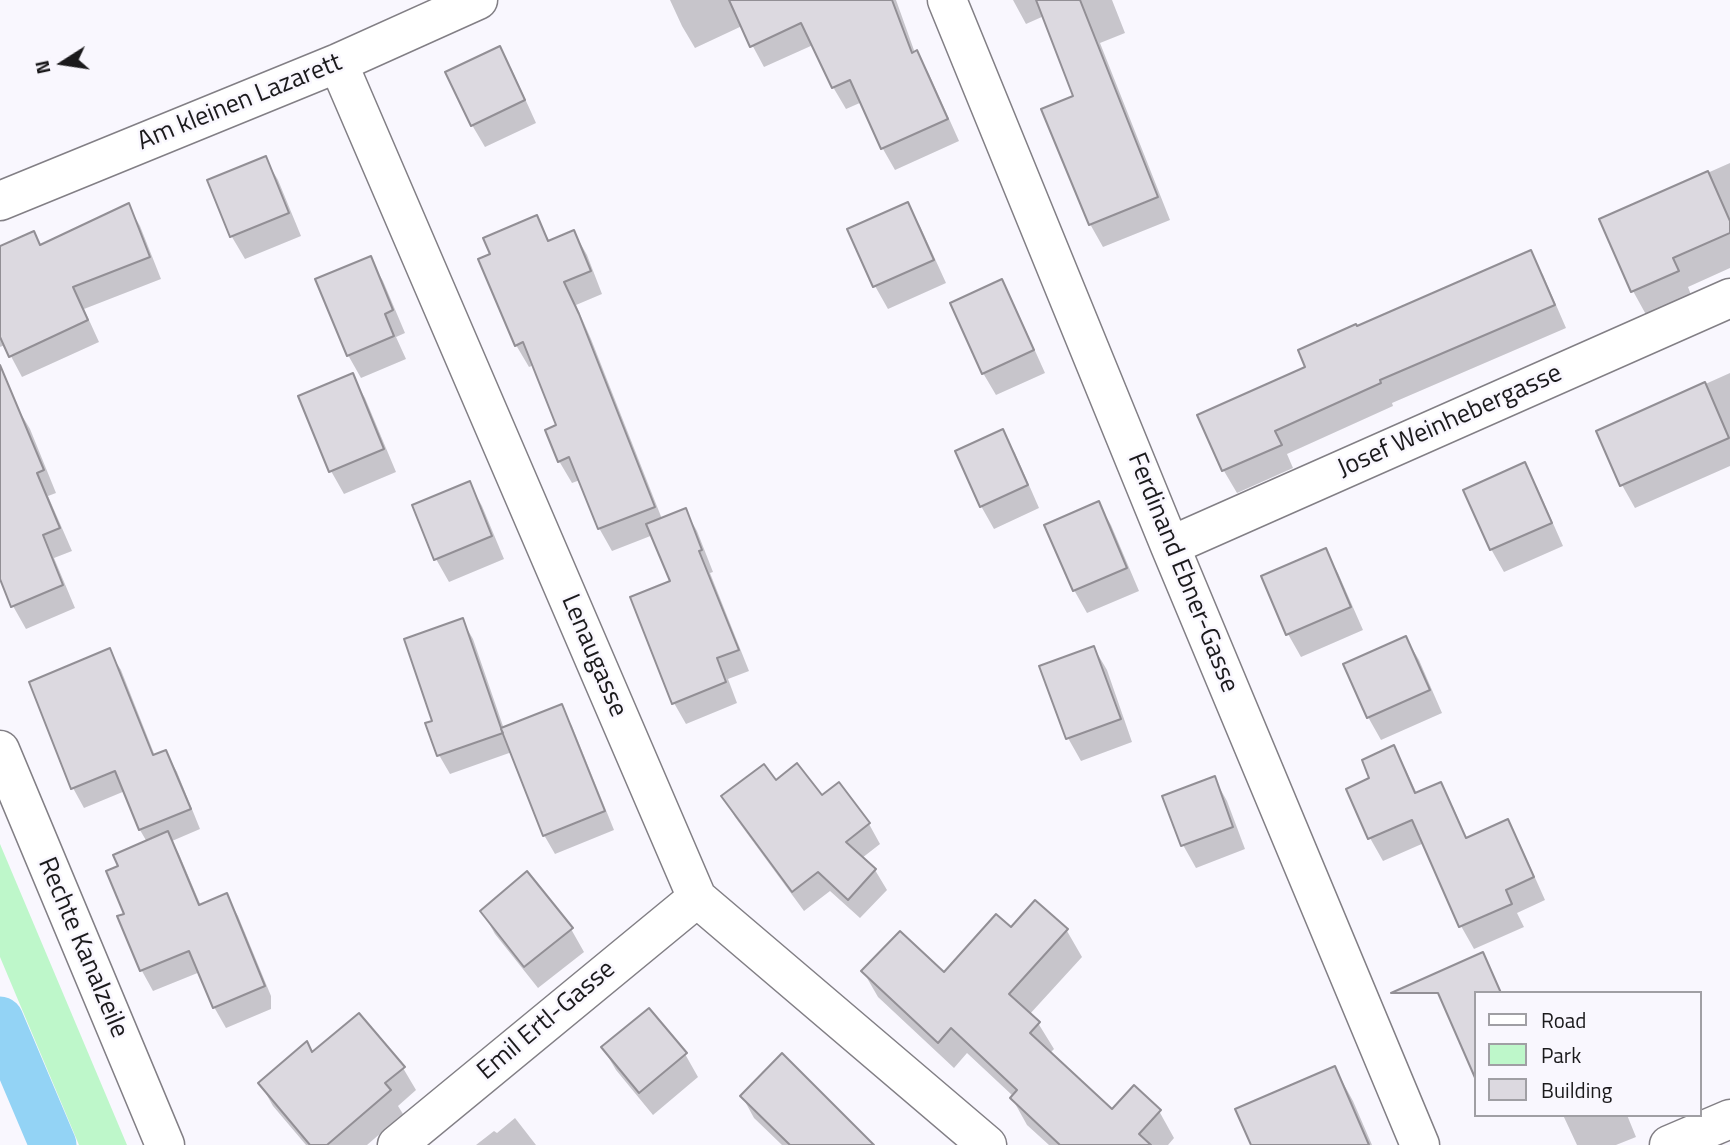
<!DOCTYPE html>
<html>
<head>
<meta charset="utf-8">
<style>
	body { margin:0 }
	#map { position:relative; width:1730px; height:1145px; overflow:hidden; background:#f9f7fe; font-family:"Titillium Web",sans-serif }
	canvas { display:block }
	.legend { position:absolute; left:1474px; top:991px; width:228px; height:126px; box-sizing:border-box; background:#f9f7fe; border:2px solid #a09fa4; margin:0; padding:9px 12px; list-style:none; font-size:21px; color:#1b1a1c }
	.legend li { display:flex; align-items:center; gap:14px; height:35px }
	.legend b { width:35px; border:2px solid #a09fa4 }
	.north { position:absolute; left:28px; top:28px; width:70px; height:70px; -webkit-text-stroke:5px #f9f7fe; paint-order:stroke; rotate:258deg; font-size:19px; font-weight:700; line-height:28px; text-align:center; color:#1b1a1c }
	.north::after { content:''; display:block; margin:auto; width:24px; height:32px; background:#1b1a1c; clip-path:polygon(50% 0,100% 100%,50% 72%,0 100%) }
</style>
</head>
<body>
<div id="map">
<canvas width="1730" height="1145"></canvas>
<ul class="legend">
<li><b style="height:9px;background:#fff"></b>Road</li>
<li><b style="height:19px;background:#bef7ca"></b>Park</li>
<li><b style="height:19px;background:#dcd9e0"></b>Building</li>
</ul>
<div class="north">N</div>
</div>
<script>
const c = document.querySelector('canvas').getContext('2d');
c.lineJoin = 'round';
function fill(path, color) {
  c.fillStyle = color;
  c.fill(path, 'evenodd');
}
function stroke(path, color, width, dash) {
  c.strokeStyle = color;
  c.lineWidth = width;
  c.lineCap = dash ? 'butt' : 'round';
  c.setLineDash(dash || []);
  c.stroke(path);
}
function write(font, color, halo, rows, align = 'center') {
  c.font = font + ' "Titillium Web",sans-serif';
  c.lineWidth = 5;
  c.setLineDash([]);
  c.textBaseline = 'middle';
  c.strokeStyle = halo;
  c.fillStyle = color;
  for (const [text, x, y, turn = 0] of rows) {
    c.save();
    c.translate(x, y);
    c.rotate((+turn || 0) * Math.PI / 180);
    c.textAlign = isNaN(turn) ? turn : align;
    if (halo) c.strokeText(text, 0, 0);
    c.fillText(text, 0, 0);
    c.restore();
  }
}
const green = new Path2D(`
	M0,844L127,1145H79L0,957Z`);
const shadow = new Path2D(`
	M670,0H896L915,53L917,52L929,74L959,141L895,170L883,149L862,102L846,109L833,87L813,45L764,67L742,26L695,48L682,26Z
	M1013,0H1112L1125,33L1100,43L1170,220L1103,247L1090,224L1076,97L1044,16L1026,24Z
	M499,48L512,70L536,123L485,147L472,125Z
	M265,158L278,180L301,236L245,259L232,237L209,181Z
	M1730,163V268L1688,287L1693,300L1649,320L1633,291L1601,220Z
	M907,204L920,226L946,283L888,309L875,286L850,230Z
	M128,205L140,226L161,279L84,309L99,342L22,377L5,345L0,347V248L41,246Z
	M536,217L550,242L574,232L587,255L602,294L576,305L591,339L662,519L685,510L697,531L713,572L710,573L749,671L728,679L737,703L686,724L674,703L672,581L653,535L612,551L599,528L580,480L572,483L559,461V426L534,365L529,367L516,345L492,255Z
	M1530,252L1543,275L1566,328L1392,403L1393,406L1287,454L1293,468L1237,493L1224,471L1199,416L1307,368Z
	M370,259L383,281L405,333L396,337L406,359L361,378L348,355Z
	M1001,281L1014,304L1045,373L996,395L983,373Z
	M1730,373V466L1635,508L1622,485L1598,432Z
	M352,376L365,398L396,472L344,494L331,471L300,397Z
	M17,407L30,429L56,493L48,496L72,551L54,558L75,608L26,629L13,606L0,574V414Z
	M1002,431L1015,453L1039,508L994,529L981,506Z
	M1524,465L1537,487L1563,546L1504,572L1491,549Z
	M469,483L482,506L504,559L449,582L436,559Z
	M1098,503L1111,525L1139,591L1087,613L1074,590Z
	M1325,550L1338,573L1363,630L1301,657L1288,634L1263,577Z
	M462,620L473,639L504,729L561,707L572,726L614,830L555,854L544,835L512,752L450,774L439,755L434,722Z
	M1406,638L1419,660L1442,713L1381,740L1368,717Z
	M1094,648L1107,670L1132,742L1081,761L1068,738L1041,667Z
	M109,651L121,670L155,756L166,752L177,772L200,829L172,841L179,854L201,906L226,895L238,916L271,996V1009L226,1028L214,1007L200,972L153,991L142,971L120,917L126,915L120,867L147,842L140,830L125,791L84,808L73,788Z
	M1393,747L1406,770L1417,794L1440,784L1453,807L1467,839L1507,821L1520,844L1545,900L1517,913L1524,927L1474,949L1461,926L1424,843L1383,861L1370,838L1348,789L1372,779Z
	M1214,778L1227,801L1245,849L1196,868L1183,845Z
	M775,783L822,798L869,824L880,844L862,858L875,870L887,890L860,918L830,891L804,911L735,817L723,797Z
	M526,874L571,929L584,952L538,988L495,934L482,911Z
	M1036,902L1067,931L1082,957L1029,1015L1038,1023L1054,1049L1049,1054L1112,1111H1159L1174,1138L1168,1145H1049L1027,1125L1012,1098L1013,1096L967,1053L954,1068L878,997L863,971L944,974L1011,930Z
	M1482,954L1502,993H1476V1070L1465,1051Z
	M603,1048L685,1054L698,1077L653,1115L616,1070Z
	M312,1054L403,1068L416,1090L398,1106L403,1114L367,1145H306L273,1106L260,1083Z
	M1335,1068L1353,1101L1372,1145H1253Z
	M742,1096L850,1124L874,1145H782L754,1118Z
	M1563,1115H1627L1636,1137L1616,1145H1577Z
	M515,1118L536,1145H476L494,1131L497,1133Z`);
const canal = new Path2D(`
	M0,1020L53,1145`);
const building = new Path2D(`
	M729,0H892L912,53L917,50L948,119L881,149L850,80L832,88L801,23L750,47Z
	M1036,0H1080L1158,197L1089,225L1041,109L1073,96Z
	M500,46L525,100L471,126L445,72Z
	M266,156L289,213L230,237L207,180Z
	M1708,171L1730,221V233L1673,258L1679,271L1631,292L1599,219Z
	M908,202L934,260L873,287L847,229Z
	M129,203L150,257L73,287L88,320L9,357L0,337V246L34,231L40,245Z
	M537,215L548,241L574,230L591,271L564,282L579,314L655,507L598,529L569,457L558,462L545,430L556,425L523,342L515,346L478,259L490,254L483,238Z
	M1531,250L1555,305L1380,380L1381,383L1275,431L1282,445L1222,471L1197,415L1305,367L1298,350L1356,324L1357,326Z
	M371,256L393,310L385,314L394,336L347,356L315,279Z
	M1002,279L1034,350L982,374L950,303Z
	M0,365L44,470L37,473L60,528L43,535L63,585L11,607L0,579Z
	M353,373L384,449L329,472L298,396Z
	M1705,382L1729,438L1620,486L1596,431Z
	M1003,429L1028,485L980,507L955,451Z
	M1525,462L1552,523L1490,550L1463,490Z
	M470,481L492,536L434,560L412,505Z
	M1099,501L1127,568L1073,591L1044,525Z
	M686,508L702,550L699,551L739,650L717,658L726,682L672,704L630,597L670,581L646,524Z
	M1326,548L1351,607L1286,635L1261,576Z
	M463,618L501,728L562,704L605,811L543,836L501,729L503,733L437,756L425,723L432,721L404,639Z
	M1406,636L1430,690L1367,718L1343,664Z
	M1094,646L1121,719L1066,739L1039,666Z
	M110,648L153,755L166,750L191,809L139,830L115,771L71,789L29,682Z
	M1394,745L1415,793L1441,782L1466,838L1508,819L1534,877L1506,890L1512,904L1459,927L1412,820L1368,839L1346,789L1369,778L1362,760Z
	M797,763L822,795L839,782L870,823L846,842L876,869L848,900L818,872L792,892L721,796L764,764L776,780Z
	M1215,776L1233,827L1181,846L1162,796Z
	M168,831L199,905L227,893L265,986L213,1008L189,951L140,971L117,916L124,914L106,871L118,866L113,855Z
	M527,871L573,928L524,967L480,911Z
	M1035,900L1068,929L1009,994L1040,1022L1030,1033L1112,1109L1134,1085L1161,1110L1139,1134L1151,1145H1060L1010,1098L1017,1090L951,1028L938,1043L861,971L900,931L944,972L996,914L1011,927Z
	M1483,952L1501,993H1476V1080L1438,993H1391Z
	M649,1008L687,1053L639,1093L601,1047Z
	M359,1013L405,1067L385,1083L391,1090L327,1145H310L258,1083L307,1041L312,1052Z
	M782,1053L874,1145H790L740,1096Z
	M1335,1066L1369,1145H1251L1235,1109Z`);
const street = new Path2D(`
	M947,0L1170,546L1420,1145
	M338,63L697,898L987,1145
	M0,201L338,63L478,0
	M1170,546L1730,298
	M0,750L165,1145
	M397,1145L697,898
	M1669,1145L1730,1119`);
const streetNames = [
	["Am kleinen Lazarett",240,103,-22],
	["Josef Weinhebergasse",1450,422,-24],
	["Ferdinand Ebner-Gasse",1182,573,68],
	["Lenaugasse",593,656,67],
	["Rechte Kanalzeile",82,948,67],
	["Emil Ertl-Gasse",547,1021,-40]
];
fill(green, '#bef7ca');
fill(shadow, '#0003');
stroke(canal, '#93d3f5', 47);
fill(building, '#dcd9e0');
stroke(building, '#928f95', 2);
stroke(street, '#827f85', 41);
stroke(street, '#fff', 38);
write('26px', '#1b1a1c', '#f9f7fe', streetNames);
</script>
</body>
</html>
